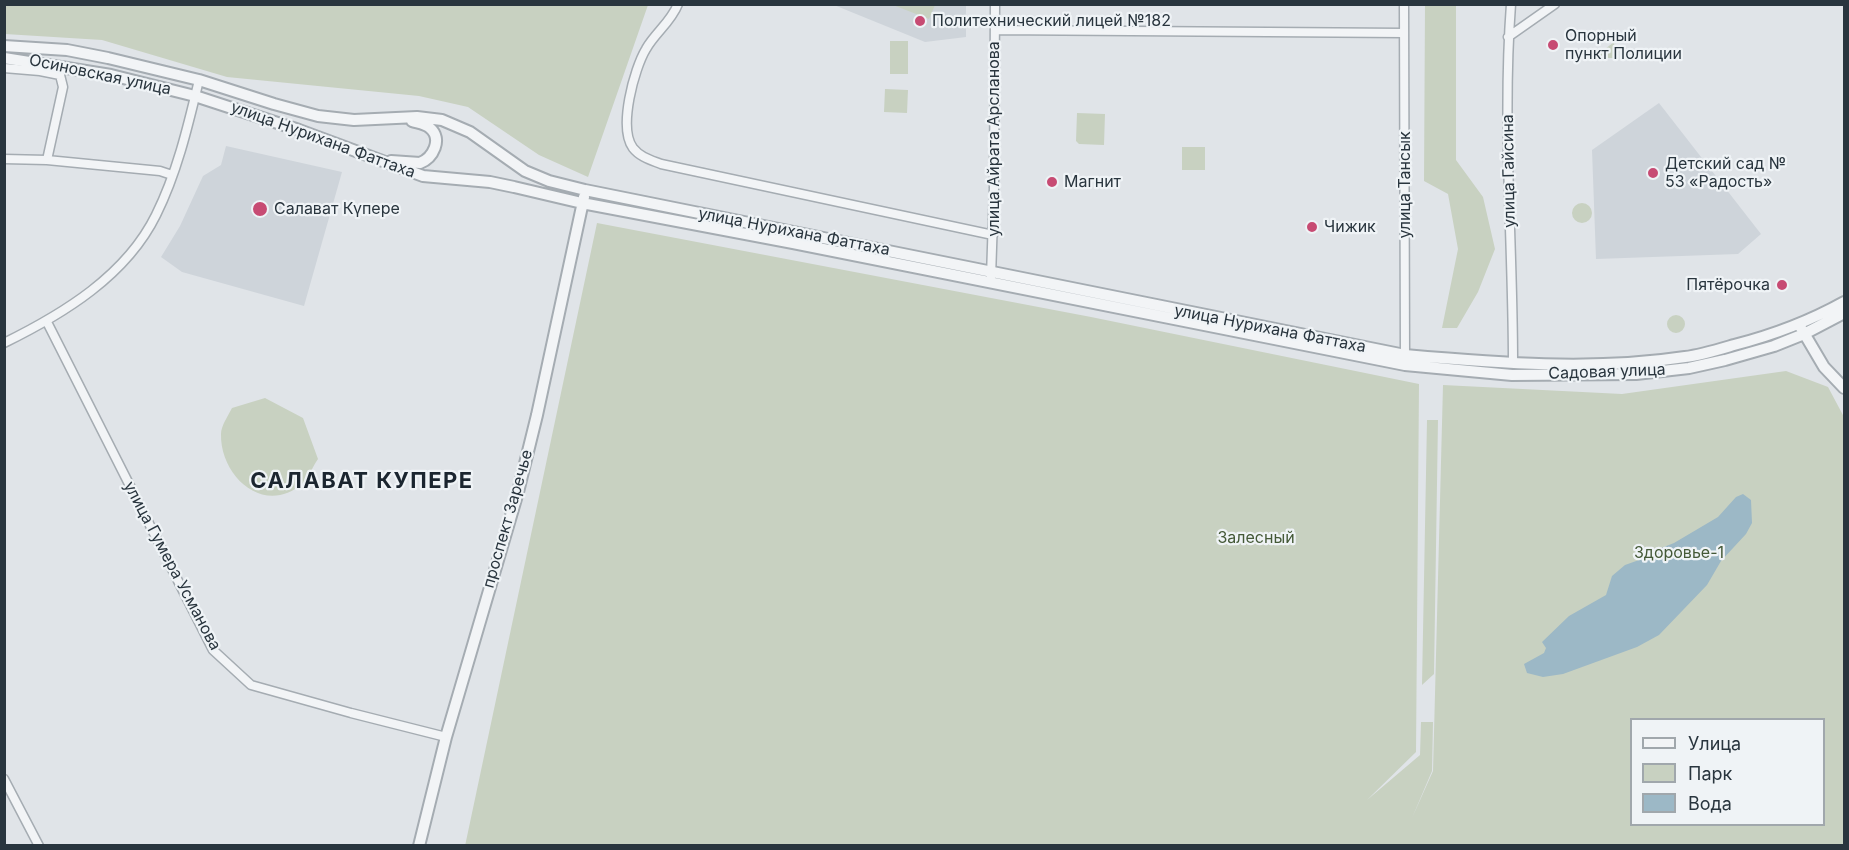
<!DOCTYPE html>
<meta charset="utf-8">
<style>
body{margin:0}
#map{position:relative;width:1849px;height:850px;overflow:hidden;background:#e0e4e8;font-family:Inter,sans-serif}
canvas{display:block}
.frame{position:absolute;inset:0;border:6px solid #29353e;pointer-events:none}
.legend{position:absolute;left:1630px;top:718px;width:195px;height:108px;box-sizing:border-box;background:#eff3f6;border:2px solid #a0a7ac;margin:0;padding:8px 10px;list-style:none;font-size:18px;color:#29353e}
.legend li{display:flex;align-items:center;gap:12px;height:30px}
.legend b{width:30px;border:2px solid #a0a7ac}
</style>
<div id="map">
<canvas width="1849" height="850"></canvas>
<div class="frame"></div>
<ul class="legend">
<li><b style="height:8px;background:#f2f4f6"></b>Улица</li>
<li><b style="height:16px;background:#c8d1c1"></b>Парк</li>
<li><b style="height:16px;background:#9cb8c6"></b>Вода</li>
</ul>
</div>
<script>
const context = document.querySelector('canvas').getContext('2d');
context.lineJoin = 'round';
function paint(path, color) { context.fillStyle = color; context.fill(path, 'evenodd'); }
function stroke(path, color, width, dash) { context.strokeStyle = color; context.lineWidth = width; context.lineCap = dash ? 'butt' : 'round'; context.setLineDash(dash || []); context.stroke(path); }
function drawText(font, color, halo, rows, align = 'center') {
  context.font = font + ' Inter,sans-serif'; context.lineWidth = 4.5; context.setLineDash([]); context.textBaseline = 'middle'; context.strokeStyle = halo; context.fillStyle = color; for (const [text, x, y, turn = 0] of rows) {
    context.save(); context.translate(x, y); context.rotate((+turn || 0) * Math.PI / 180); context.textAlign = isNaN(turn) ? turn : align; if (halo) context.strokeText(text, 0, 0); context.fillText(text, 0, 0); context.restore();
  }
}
paint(new Path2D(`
 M 834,5 L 966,5 L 966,37 L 925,42 Z
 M 1659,103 L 1761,234 L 1738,254 L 1596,259 L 1592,150 Z
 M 226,146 L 342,172 L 304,306 L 182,272 L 161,257 L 180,226 L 203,176 L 221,165 Z`), '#ced4da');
paint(new Path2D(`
 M 4,5 L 5,4 L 648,5 L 588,177 L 539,155 L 468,107 L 419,96 L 227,77 L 102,40 L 5,34 Z
 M 893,5 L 935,5 L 929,19 Z
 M 1425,5 L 1456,5 L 1456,160 L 1483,197 L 1495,249 L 1478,292 L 1457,328 L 1442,328 L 1458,249 L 1448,194 L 1424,181 Z
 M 890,41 L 908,41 L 908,74 L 890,74 Z
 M 1614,42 L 1616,58 L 1601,58 L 1600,53 Z
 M 885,89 L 908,90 L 907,113 L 884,112 Z
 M 1077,113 L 1105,114 L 1104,145 L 1079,144 L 1076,141 Z
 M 1182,147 L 1205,147 L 1205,170 L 1182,170 Z
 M1572 213a10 10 0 1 1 20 0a10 10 0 1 1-20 0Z
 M 597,223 L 1091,317 L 1419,384 L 1416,752 L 1367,800 L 1420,755 L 1421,722 L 1433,722 L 1432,771 L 1412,818 L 1433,771 L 1443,385 L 1622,394 L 1786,371 L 1828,387 L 1844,417 L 1844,845 L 465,846 ZM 1632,720 L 1824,720 L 1824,824 L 1632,824 Z
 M1667 324a9 9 0 1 1 18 0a9 9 0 1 1-18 0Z
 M 265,398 L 303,418 L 318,459 C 313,466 309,477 303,483 C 265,517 220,477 221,434 C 221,426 228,416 232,408 Z
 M 1427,420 L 1438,420 L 1434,674 L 1422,685 Z`), '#c8d1c1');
paint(new Path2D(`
 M 1743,494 L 1751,500 L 1752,523 L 1746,534 L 1721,561 L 1707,585 L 1659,635 L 1637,647 L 1563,674 L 1543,677 L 1527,673 L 1524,664 L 1544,653 L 1546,648 L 1542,642 L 1569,616 L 1606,595 L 1612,576 L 1625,565 L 1639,560 L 1651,552 L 1674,543 L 1718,517 L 1736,497 Z`), '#9cb8c6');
const minor = new Path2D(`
 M 678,4 C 671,22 655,33 646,49 C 634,69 618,128 633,148 C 640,157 651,160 661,164 L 993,235
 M 1404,4 L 1405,361
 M 1511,4 C 1502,124 1513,243 1513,363
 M 995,30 L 1404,33
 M 1508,37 L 1555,4
 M 4,68 L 40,71 L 60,75 L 63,87 L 47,160
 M 4,159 L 47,160 L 160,171 L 172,175
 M 991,277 L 994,188 L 995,4
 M 47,322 L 213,650 L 251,685 L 351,713 L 446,737
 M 4,343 C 63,314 126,276 156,215 C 177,173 188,126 199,80
 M 4,779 L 39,846`);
const tertiary = new Path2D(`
 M 4,46 L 67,50 L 108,58 L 199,80 L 274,104 L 318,116 L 354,120 L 417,117 L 442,120 L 470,132 L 525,171 L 549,181 L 585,190 L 1405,355 C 1497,363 1593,371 1685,357 C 1701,355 1717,350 1734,345 C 1773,335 1808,322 1844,302
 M 4,58 L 111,75 L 195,96 L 299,130 L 423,176 L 490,182 L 514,187 L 582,203 L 793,243 L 1405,365 L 1512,375 L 1636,374 L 1689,368 L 1725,360 L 1774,346 L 1804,334 L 1844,313
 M 391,161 L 420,163 C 433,158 443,139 430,128 C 426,124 418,123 412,121
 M 1801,328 L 1824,367 L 1844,388
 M 419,846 L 446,737 L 518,492 L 537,415 L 584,197`);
stroke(minor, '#a5acb2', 11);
stroke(tertiary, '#a5acb2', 14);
stroke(minor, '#f2f4f6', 8);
stroke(tertiary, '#f2f4f6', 10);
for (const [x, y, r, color] of [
 [920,21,6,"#c74b73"],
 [1553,45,6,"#c74b73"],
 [1653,173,6,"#c74b73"],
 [1052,182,6,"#c74b73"],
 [260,209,8,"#c74b73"],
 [1312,227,6,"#c74b73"],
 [1782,285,6,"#c74b73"]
]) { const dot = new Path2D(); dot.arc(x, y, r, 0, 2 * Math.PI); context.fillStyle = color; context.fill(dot); stroke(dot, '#eff3f6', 2); }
drawText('16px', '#29353e', '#eff3f6', [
 ["Политехнический лицей №182",932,21],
 ["Опорный",1565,36],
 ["пункт Полиции",1565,54],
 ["Детский сад №",1665,164],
 ["53 «Радость»",1665,182],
 ["Магнит",1064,182],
 ["Салават Күпере",274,209],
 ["Чижик",1324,227],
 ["Пятёрочка",1770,285,"right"]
], 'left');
drawText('16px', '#29353e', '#eff3f6', [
 ["Осиновская улица",100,75,12],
 ["улица Айрата Арсланова",994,139,-90],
 ["улица Нурихана Фаттаха",323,140,20],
 ["улица Гайсина",1509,171,-91],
 ["улица Тансык",1405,185,-90],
 ["улица Нурихана Фаттаха",794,232,11],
 ["улица Нурихана Фаттаха",1270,329,11],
 ["Садовая улица",1607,372,-2],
 ["проспект Заречье",508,519,-74],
 ["улица Гумера Усманова",172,566,62]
]);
drawText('16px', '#445937', '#eff3f6', [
 ["Залесный",1256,538],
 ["Здоровье-1",1679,553]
]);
context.letterSpacing = '1.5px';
drawText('bold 22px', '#1b252f', '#eff3f6', [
 ["САЛАВАТ КУПЕРЕ",362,481]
]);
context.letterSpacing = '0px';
</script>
